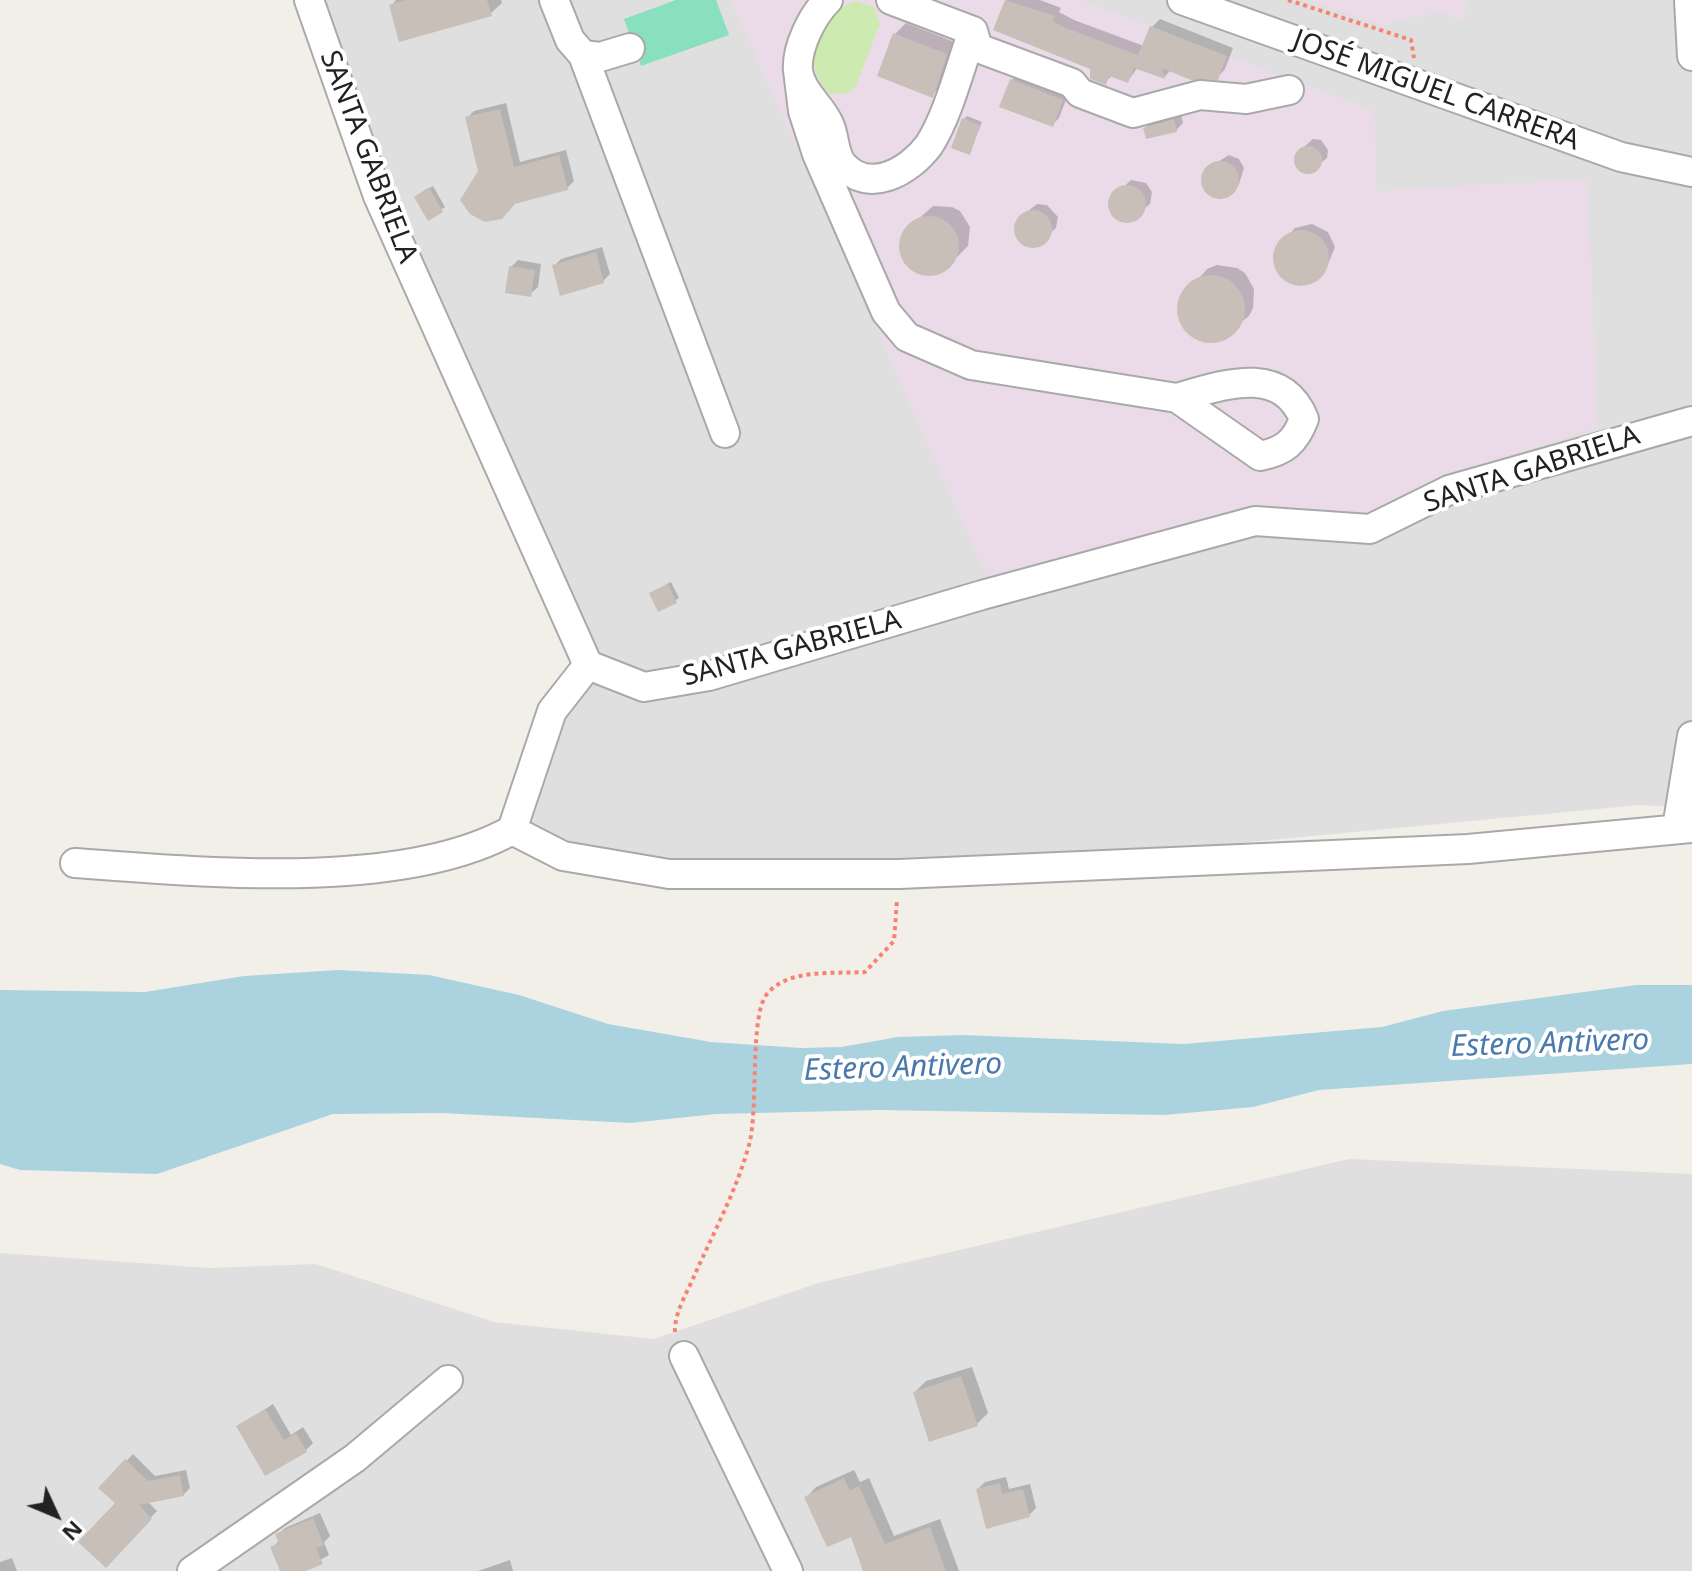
<!DOCTYPE html>
<meta charset="utf-8">
<style>
body{margin:0}
#map{position:relative;width:1692px;height:1571px;overflow:hidden;background:#f2efe9;font-family:"Noto Sans",sans-serif}
canvas{display:block}
.north{position:absolute;left:16px;top:1475px;width:80px;height:80px;-webkit-text-stroke:6px #fff;paint-order:stroke;rotate:134deg;font-size:22px;font-weight:700;line-height:32px;text-align:center;color:#222}
.north::after{content:'';display:block;margin:auto;width:28px;height:36px;background:#222;clip-path:polygon(50% 0,100% 100%,50% 72%,0 100%)}
</style>
<div id="map">
<canvas width="1692" height="1571"></canvas>
<div class="north">N</div>
</div>
<script>
const context = document.querySelector('canvas').getContext('2d');
context.lineJoin = 'round';
function paint(path, color) { context.fillStyle = color; context.fill(path, 'evenodd'); }
function stroke(path, color, width, dash) { context.strokeStyle = color; context.lineWidth = width; context.lineCap = dash ? 'butt' : 'round'; context.setLineDash(dash || []); context.stroke(path); }
function drawText(font, color, halo, rows, align = 'center') {
  context.font = font + ' "Noto Sans",sans-serif'; context.lineWidth = 8; context.setLineDash([]); context.textBaseline = 'middle'; context.strokeStyle = halo; context.fillStyle = color; for (const [text, x, y, turn = 0] of rows) {
    context.save(); context.translate(x, y); context.rotate((+turn || 0) * Math.PI / 180); context.textAlign = isNaN(turn) ? turn : align; if (halo) context.strokeText(text, 0, 0); context.fillText(text, 0, 0); context.restore();
  }
}
paint(new Path2D(`
 M 294,0 L 1692,0 L 1692,808 L 1640,805 L 837,881 L 517,842 L 574,671 L 368,201 Z
 M 1349,1159 L 1692,1174 L 1692,1571 L 0,1571 L 0,1253 L 209,1268 L 316,1264 L 494,1322 L 654,1339 L 818,1283 Z`), '#e0dfdf');
paint(new Path2D(`
 M 731,0 L 1080,0 L 1374,111 L 1376,191 L 1587,179 L 1598,427 L 1458,472 L 1376,513 L 1346,517 L 1254,508 L 1179,525 L 988,580 Z
 M 1309,0 L 1468,0 L 1461,22 L 1442,11 L 1382,25 Z`), '#ebdbe8');
paint(new Path2D(`
 M 856,1 L 874,7 L 880,24 L 855,88 L 848,93 L 830,94 C 803,69 814,38 833,10 Z`), '#cdebb0');
paint(new Path2D(`
 M 676,0 L 716,0 L 729,35 L 641,66 L 624,19 Z`), '#88e0be');
paint(new Path2D(`
 M 338,970 L 429,975 L 519,995 L 608,1024 L 711,1042 L 801,1048 L 841,1047 L 898,1037 L 962,1035 L 1184,1044 L 1382,1027 L 1443,1011 L 1532,999 L 1636,985 L 1692,985 L 1692,1064 L 1319,1090 L 1253,1107 L 1164,1115 L 880,1110 L 716,1114 L 630,1123 L 443,1113 L 333,1114 L 157,1174 L 20,1170 L 0,1164 L 0,990 L 145,992 L 244,976 Z`), '#aad3df');
paint(new Path2D(`
 M 396,0 L 501,0 L 502,3 L 490,14 L 391,6 Z
 M 1007,0 L 1040,0 L 1061,8 L 1059,12 L 1074,20 L 1144,46 L 1152,27 L 1160,19 L 1233,48 L 1225,69 L 1217,78 L 1171,70 L 1164,77 L 1138,67 L 1128,81 L 1113,75 L 1105,82 L 1093,68 L 996,29 Z
 M 906,23 L 957,43 L 943,84 L 932,95 L 895,34 Z
 M 1019,73 L 1069,92 L 1059,118 L 1052,125 L 1012,80 Z
 M 506,103 L 520,162 L 566,150 L 574,181 L 567,188 L 517,201 L 508,212 L 480,171 L 467,118 L 474,111 Z
 M 1181,114 L 1183,123 L 1176,130 L 1145,128 L 1152,121 Z
 M 967,116 L 982,122 L 970,152 L 964,119 Z
 M 1313,139 L 1321,140 L 1328,150 L 1327,158 L 1309,172 L 1298,168 L 1295,160 L 1298,152 Z
 M 1229,155 L 1239,159 L 1244,168 L 1239,184 L 1221,197 L 1210,194 L 1204,185 L 1206,169 Z
 M 1131,180 L 1146,183 L 1152,192 L 1150,204 L 1128,221 L 1118,219 L 1111,210 L 1111,199 Z
 M 433,186 L 445,207 L 429,218 L 419,194 Z
 M 1037,204 L 1047,205 L 1058,217 L 1056,228 L 1034,246 L 1024,243 L 1016,229 L 1019,218 Z
 M 933,206 L 952,207 L 960,211 L 970,227 L 968,246 L 943,271 L 924,274 L 908,265 L 903,257 L 902,238 L 906,230 Z
 M 1312,224 L 1328,232 L 1335,247 L 1326,269 L 1303,283 L 1281,275 L 1275,259 L 1276,250 L 1295,228 Z
 M 602,247 L 610,274 L 603,281 L 554,266 L 561,259 Z
 M 518,260 L 541,264 L 538,287 L 530,294 L 511,267 Z
 M 1217,265 L 1237,268 L 1245,273 L 1254,289 L 1253,308 L 1249,316 L 1218,340 L 1196,337 L 1182,321 L 1181,299 L 1207,269 Z
 M 671,582 L 679,598 L 659,610 L 654,591 Z
 M 972,1367 L 988,1413 L 977,1424 L 915,1392 L 926,1381 Z
 M 273,1404 L 291,1435 L 303,1427 L 313,1443 L 306,1450 L 238,1427 Z
 M 133,1454 L 155,1476 L 186,1470 L 190,1488 L 183,1495 L 148,1502 L 157,1511 L 106,1565 L 117,1503 L 101,1488 Z
 M 854,1470 L 860,1482 L 869,1478 L 894,1536 L 940,1519 L 959,1571 L 865,1571 L 852,1534 L 807,1497 L 816,1487 Z
 M 1006,1477 L 1009,1489 L 1030,1484 L 1036,1508 L 1029,1515 L 978,1489 L 985,1482 Z
 M 320,1513 L 330,1536 L 324,1542 L 329,1555 L 301,1571 L 290,1571 L 273,1547 L 280,1540 L 278,1535 L 285,1528 Z
 M 12,1558 L 17,1571 L 0,1571 L 0,1562 Z
 M 510,1560 L 513,1571 L 478,1571 Z`), '#0003');
paint(new Path2D(`
 M 406,0 L 487,0 L 492,16 L 399,42 L 389,5 Z
 M 1005,0 L 1055,16 L 1053,21 L 1066,28 L 1138,55 L 1150,26 L 1227,56 L 1218,80 L 1191,80 L 1162,68 L 1165,79 L 1134,68 L 1128,83 L 1109,76 L 1106,85 L 1090,79 L 1090,69 L 993,30 Z
 M 893,33 L 947,54 L 933,98 L 877,76 Z
 M 1010,79 L 1063,100 L 1053,127 L 999,107 Z
 M 500,109 L 514,167 L 559,155 L 568,190 L 514,204 L 502,219 L 485,222 L 470,214 L 460,200 L 478,171 L 465,117 Z
 M 962,118 L 980,125 L 970,155 L 951,148 Z
 M 1174,119 L 1177,132 L 1146,139 L 1143,128 Z
 M1294 160a14 14 0 1 1 28 0a14 14 0 1 1-28 0Z
 M1201 180a19 19 0 1 1 38 0a19 19 0 1 1-38 0Z
 M1108 204a19 19 0 1 1 38 0a19 19 0 1 1-38 0Z
 M 429,187 L 443,212 L 428,221 L 414,197 Z
 M1014 229a19 19 0 1 1 38 0a19 19 0 1 1-38 0Z
 M899 246a30 30 0 1 1 60 0a30 30 0 1 1-60 0Z
 M1273 258a28 28 0 1 1 56 0a28 28 0 1 1-56 0Z
 M 596,252 L 604,283 L 560,296 L 552,265 Z
 M 509,266 L 535,270 L 531,297 L 505,293 Z
 M1177 309a34 34 0 1 1 68 0a34 34 0 1 1-68 0Z
 M 668,584 L 677,603 L 658,612 L 649,593 Z
 M 961,1376 L 978,1426 L 929,1442 L 913,1392 Z
 M 265,1409 L 284,1440 L 296,1433 L 307,1452 L 265,1476 L 236,1426 Z
 M 125,1459 L 148,1481 L 180,1475 L 184,1496 L 139,1505 L 152,1519 L 106,1568 L 78,1542 L 115,1503 L 98,1488 Z
 M 844,1478 L 850,1491 L 859,1486 L 885,1544 L 930,1527 L 946,1571 L 863,1571 L 851,1537 L 827,1547 L 804,1497 Z
 M 1000,1483 L 1002,1494 L 1023,1489 L 1030,1517 L 986,1529 L 976,1489 Z
 M 313,1518 L 324,1545 L 316,1548 L 323,1564 L 306,1571 L 280,1571 L 270,1547 L 279,1543 L 275,1534 Z`), '#c7bfb8');
const minor = new Path2D(`
 M 309,0 L 378,196 L 588,665 L 644,687 L 709,676 L 982,595 L 1255,521 L 1370,529 L 1449,490 L 1692,421
 M 554,0 L 570,40 L 583,55 L 600,57 L 630,48
 M 828,0 C 812,16 796,48 798,71 C 801,92 821,106 829,124 C 835,136 833,152 842,164 C 868,195 909,172 929,145 C 948,116 961,64 973,31
 M 891,0 L 973,31
 M 1182,0 L 1621,157 L 1692,172
 M 1689,0 L 1692,56
 M 973,31 L 978,48 L 1072,83 L 1080,93 L 1133,113 L 1200,95 L 1246,99 L 1289,90
 M 583,55 L 725,433
 M 798,70 L 803,111 L 817,154 L 886,312 L 907,337 L 971,365 L 1177,398 L 1260,456 C 1285,451 1295,442 1304,419 C 1281,363 1223,385 1177,398
 M 1677,828 L 1692,736
 M 512,830 L 563,856 L 669,874 L 899,874 L 1468,849 L 1692,828
 M 75,863 C 199,872 402,892 512,830 L 552,711 L 588,665
 M 684,1356 L 788,1571
 M 192,1571 L 355,1458 L 448,1380`);
stroke(minor, '#a9a9a9', 32);
stroke(new Path2D(`
 M 1288,0 L 1411,40 L 1414,58
 M 675,1332 C 674,1313 688,1291 695,1274 C 714,1232 737,1189 749,1145 C 759,1109 749,1016 767,994 C 788,968 834,974 865,972 L 894,941 L 897,900`), '#fa8072', 4, [4, 4]);
stroke(minor, '#fff', 28);
drawText('28px', '#222', '#fff', [
 ["JOSÉ MIGUEL CARRERA",1436,91,20],
 ["SANTA GABRIELA",368,157,69],
 ["SANTA GABRIELA",1532,470,-18],
 ["SANTA GABRIELA",792,649,-15]
]);
drawText('italic 30px', '#4a7aab', '#fff', [
 ["Estero Antivero",1550,1044,-2],
 ["Estero Antivero",903,1068,-2]
]);
</script>
